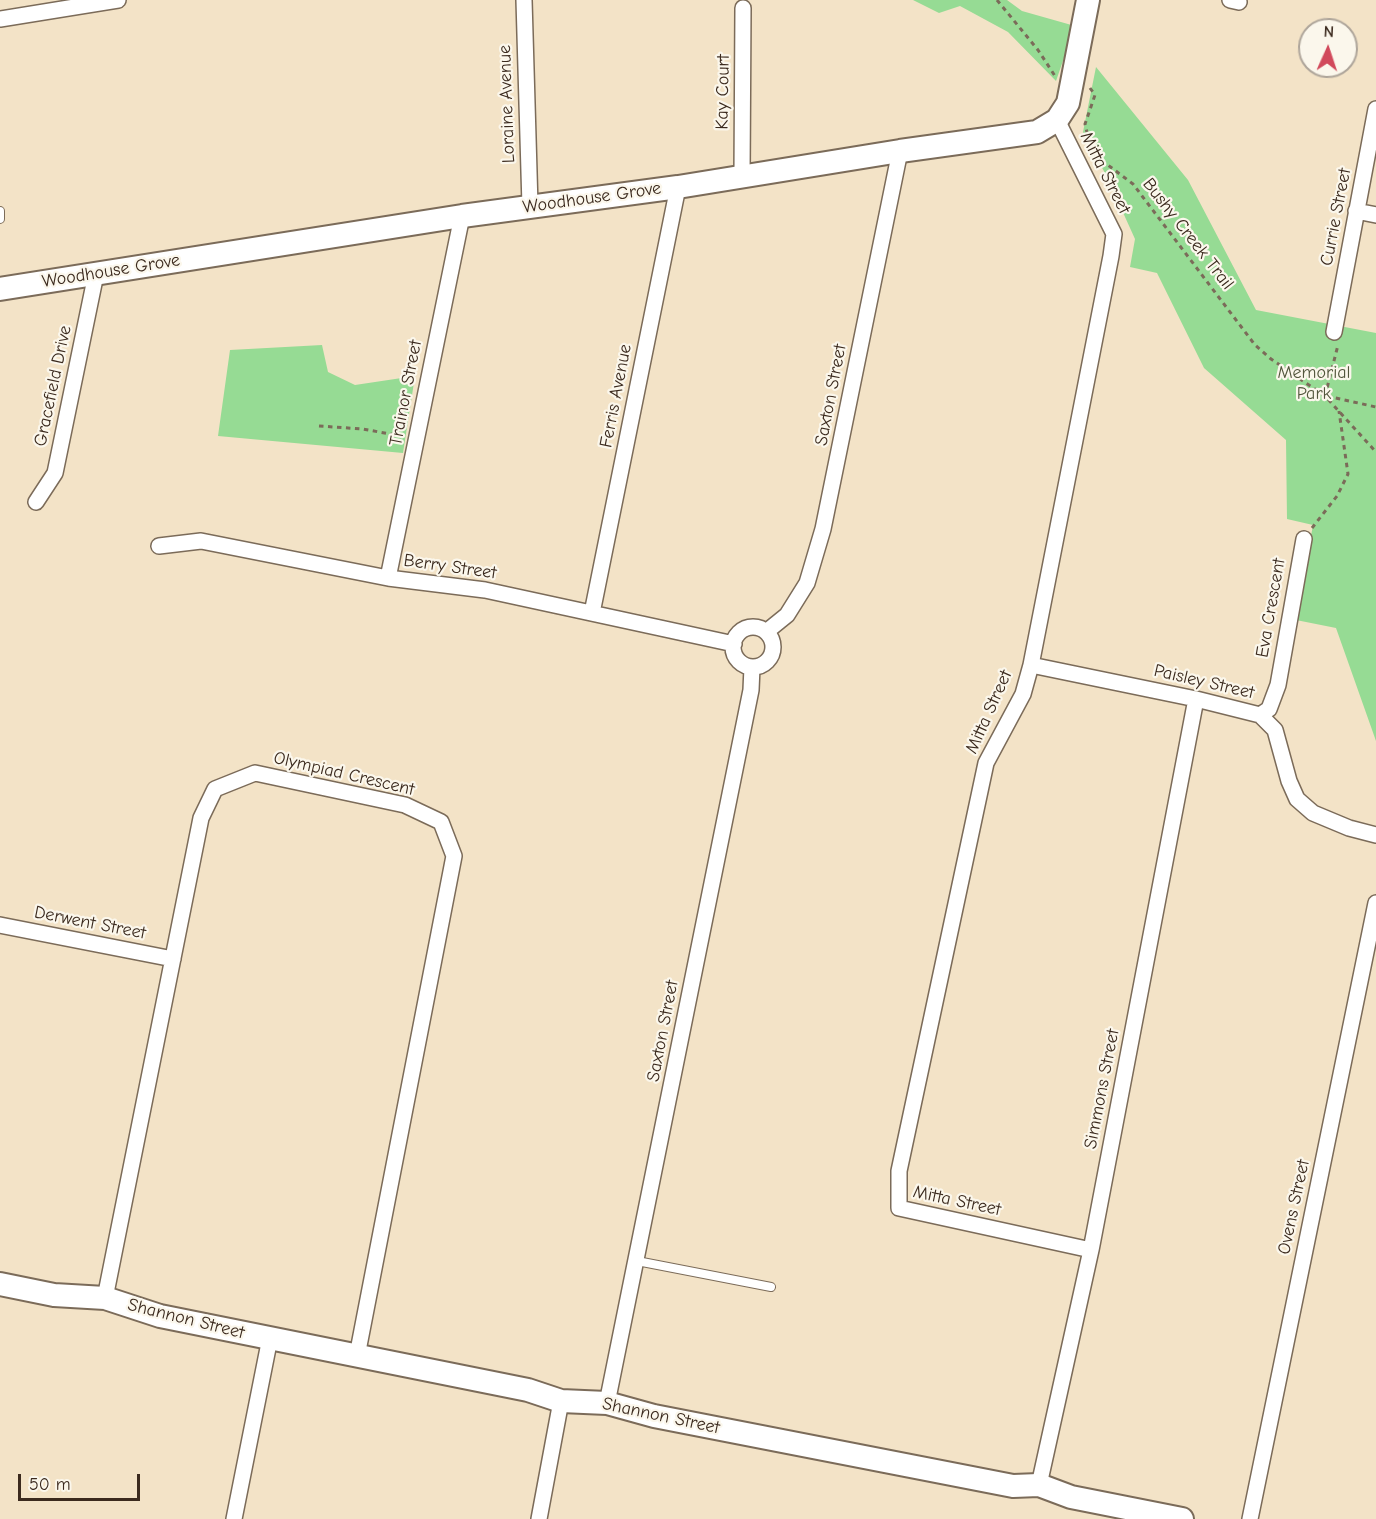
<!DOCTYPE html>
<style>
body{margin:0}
#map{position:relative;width:1376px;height:1519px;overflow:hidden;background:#f3e3c7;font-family:"Comic Neue",sans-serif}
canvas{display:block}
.north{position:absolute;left:1298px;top:18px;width:60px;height:60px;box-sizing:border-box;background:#fbf7ec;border:2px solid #aea59a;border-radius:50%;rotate:3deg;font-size:16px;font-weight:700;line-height:24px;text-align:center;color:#3b2a1e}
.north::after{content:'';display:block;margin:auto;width:21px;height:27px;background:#d1495b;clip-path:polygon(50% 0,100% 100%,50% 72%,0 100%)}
.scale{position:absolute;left:18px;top:1474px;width:122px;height:27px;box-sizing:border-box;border:3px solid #3b2a1e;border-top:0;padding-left:8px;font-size:18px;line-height:21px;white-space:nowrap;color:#3b2a1e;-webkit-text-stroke:4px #fbf7ec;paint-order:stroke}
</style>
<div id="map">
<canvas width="1376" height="1519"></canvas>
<div class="north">N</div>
<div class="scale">50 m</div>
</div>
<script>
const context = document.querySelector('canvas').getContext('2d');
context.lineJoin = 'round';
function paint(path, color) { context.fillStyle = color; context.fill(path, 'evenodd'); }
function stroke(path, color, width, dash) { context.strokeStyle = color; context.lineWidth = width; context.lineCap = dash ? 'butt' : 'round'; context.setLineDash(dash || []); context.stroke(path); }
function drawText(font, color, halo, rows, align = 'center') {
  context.font = font + ' "Comic Neue",sans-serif'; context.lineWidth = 4.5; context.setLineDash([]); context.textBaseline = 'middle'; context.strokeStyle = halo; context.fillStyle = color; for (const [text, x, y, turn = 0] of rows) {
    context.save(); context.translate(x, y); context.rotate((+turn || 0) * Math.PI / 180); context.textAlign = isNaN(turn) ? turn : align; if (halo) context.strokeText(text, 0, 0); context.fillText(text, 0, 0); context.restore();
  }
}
paint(new Path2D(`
 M 913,0 L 1007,0 L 1022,11 L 1075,26 L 1056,81 L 1008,32 L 960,6 L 939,13 Z
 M 1096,67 L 1188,180 L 1256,310 L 1376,333 L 1376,741 L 1336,628 L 1296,620 L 1313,525 L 1287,519 L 1286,440 L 1204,368 L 1157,273 L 1130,267 L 1135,239 L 1106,175 L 1083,132 Z
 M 322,345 L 328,372 L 355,385 L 415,376 L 403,453 L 218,436 L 230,350 Z`), '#96db94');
const lane = new Path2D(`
 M 0,211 L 0,219
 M 637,1261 L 771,1287`);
const street = new Path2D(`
 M 524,0 L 530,206
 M 1230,0 L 1239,2
 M 0,19 L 118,0
 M 1057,120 L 1114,234 L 1111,256 L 1031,665 L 1023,694 L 986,763 L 899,1171 L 899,1208 L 1091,1250
 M 742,176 L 743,8
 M 1356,211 L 1376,215
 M 1334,332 L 1376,109
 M 36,502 L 55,473 L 96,274
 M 159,546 L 201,541 L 388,578 L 485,590 L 734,644
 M 388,578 L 462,216
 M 592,613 L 678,187
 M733 647a20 20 0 1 1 40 0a20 20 0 1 1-40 0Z
 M 766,632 L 787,615 L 807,583 L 823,529 L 900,151
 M 1031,665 L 1196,699 L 1260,715 L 1275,730 L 1289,781 L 1297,799 L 1313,813 L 1349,828 L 1376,835
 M 1260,715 L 1269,709 L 1278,685 L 1304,539
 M 0,925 L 173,959
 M 105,1298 L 201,818 L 215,789 L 255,773 L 405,805 L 441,822 L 454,856 L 357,1356
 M 607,1403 L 751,690 L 752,667
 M 1039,1485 L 1091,1250 L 1196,699
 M 234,1519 L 270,1338
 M 539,1519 L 561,1401
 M 1250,1519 L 1376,903`);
const secondary = new Path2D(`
 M 0,289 L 462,216 L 678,187 L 900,151 L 1037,132 L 1057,120 L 1068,103 L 1088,0
 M 0,1284 L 54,1295 L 105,1298 L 160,1316 L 528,1390 L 561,1401 L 607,1403 L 654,1416 L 1013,1486 L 1039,1485 L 1071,1497 L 1182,1519`);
stroke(lane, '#7b6b59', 10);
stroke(street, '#7b6b59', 18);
stroke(secondary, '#7b6b59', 26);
stroke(new Path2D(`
 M 997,0 L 1038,50 L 1055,76
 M 1090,88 L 1095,95 L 1085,124 L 1092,153 L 1133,184 L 1255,345 L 1271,359 L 1325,396 L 1376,452
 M 1325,396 L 1338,345
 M 1327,396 L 1376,407
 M 319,426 L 363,429 L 401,436
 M 1312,528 L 1337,496 L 1348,474 L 1339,411`), '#7b6b59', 3, [4.5, 4.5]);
stroke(lane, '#fff', 8);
stroke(street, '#fff', 15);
stroke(secondary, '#fff', 22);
drawText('18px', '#3b2a1e', '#fbf7ec', [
 ["Kay Court",723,92,-89],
 ["Loraine Avenue",507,104,-92],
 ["Mitta Street",1105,173,63],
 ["Woodhouse Grove",592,198,-8],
 ["Currie Street",1336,217,-79],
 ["Bushy Creek Trail",1188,234,52],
 ["Woodhouse Grove",111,271,-9],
 ["Gracefield Drive",53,386,-78],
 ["Trainor Street",406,393,-79],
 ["Saxton Street",831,395,-79],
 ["Ferris Avenue",616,396,-79],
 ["Berry Street",450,567,8],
 ["Eva Crescent",1271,608,-80],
 ["Paisley Street",1204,682,13],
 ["Mitta Street",989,712,-66],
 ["Olympiad Crescent",344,774,13],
 ["Derwent Street",90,923,11],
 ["Saxton Street",663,1031,-79],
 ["Simmons Street",1102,1089,-79],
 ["Mitta Street",957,1201,12],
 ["Ovens Street",1294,1207,-78],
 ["Shannon Street",186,1319,14],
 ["Shannon Street",661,1416,12]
]);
drawText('18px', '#52563c', '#fbf7ec', [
 ["Memorial",1314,373],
 ["Park",1314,394]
]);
</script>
